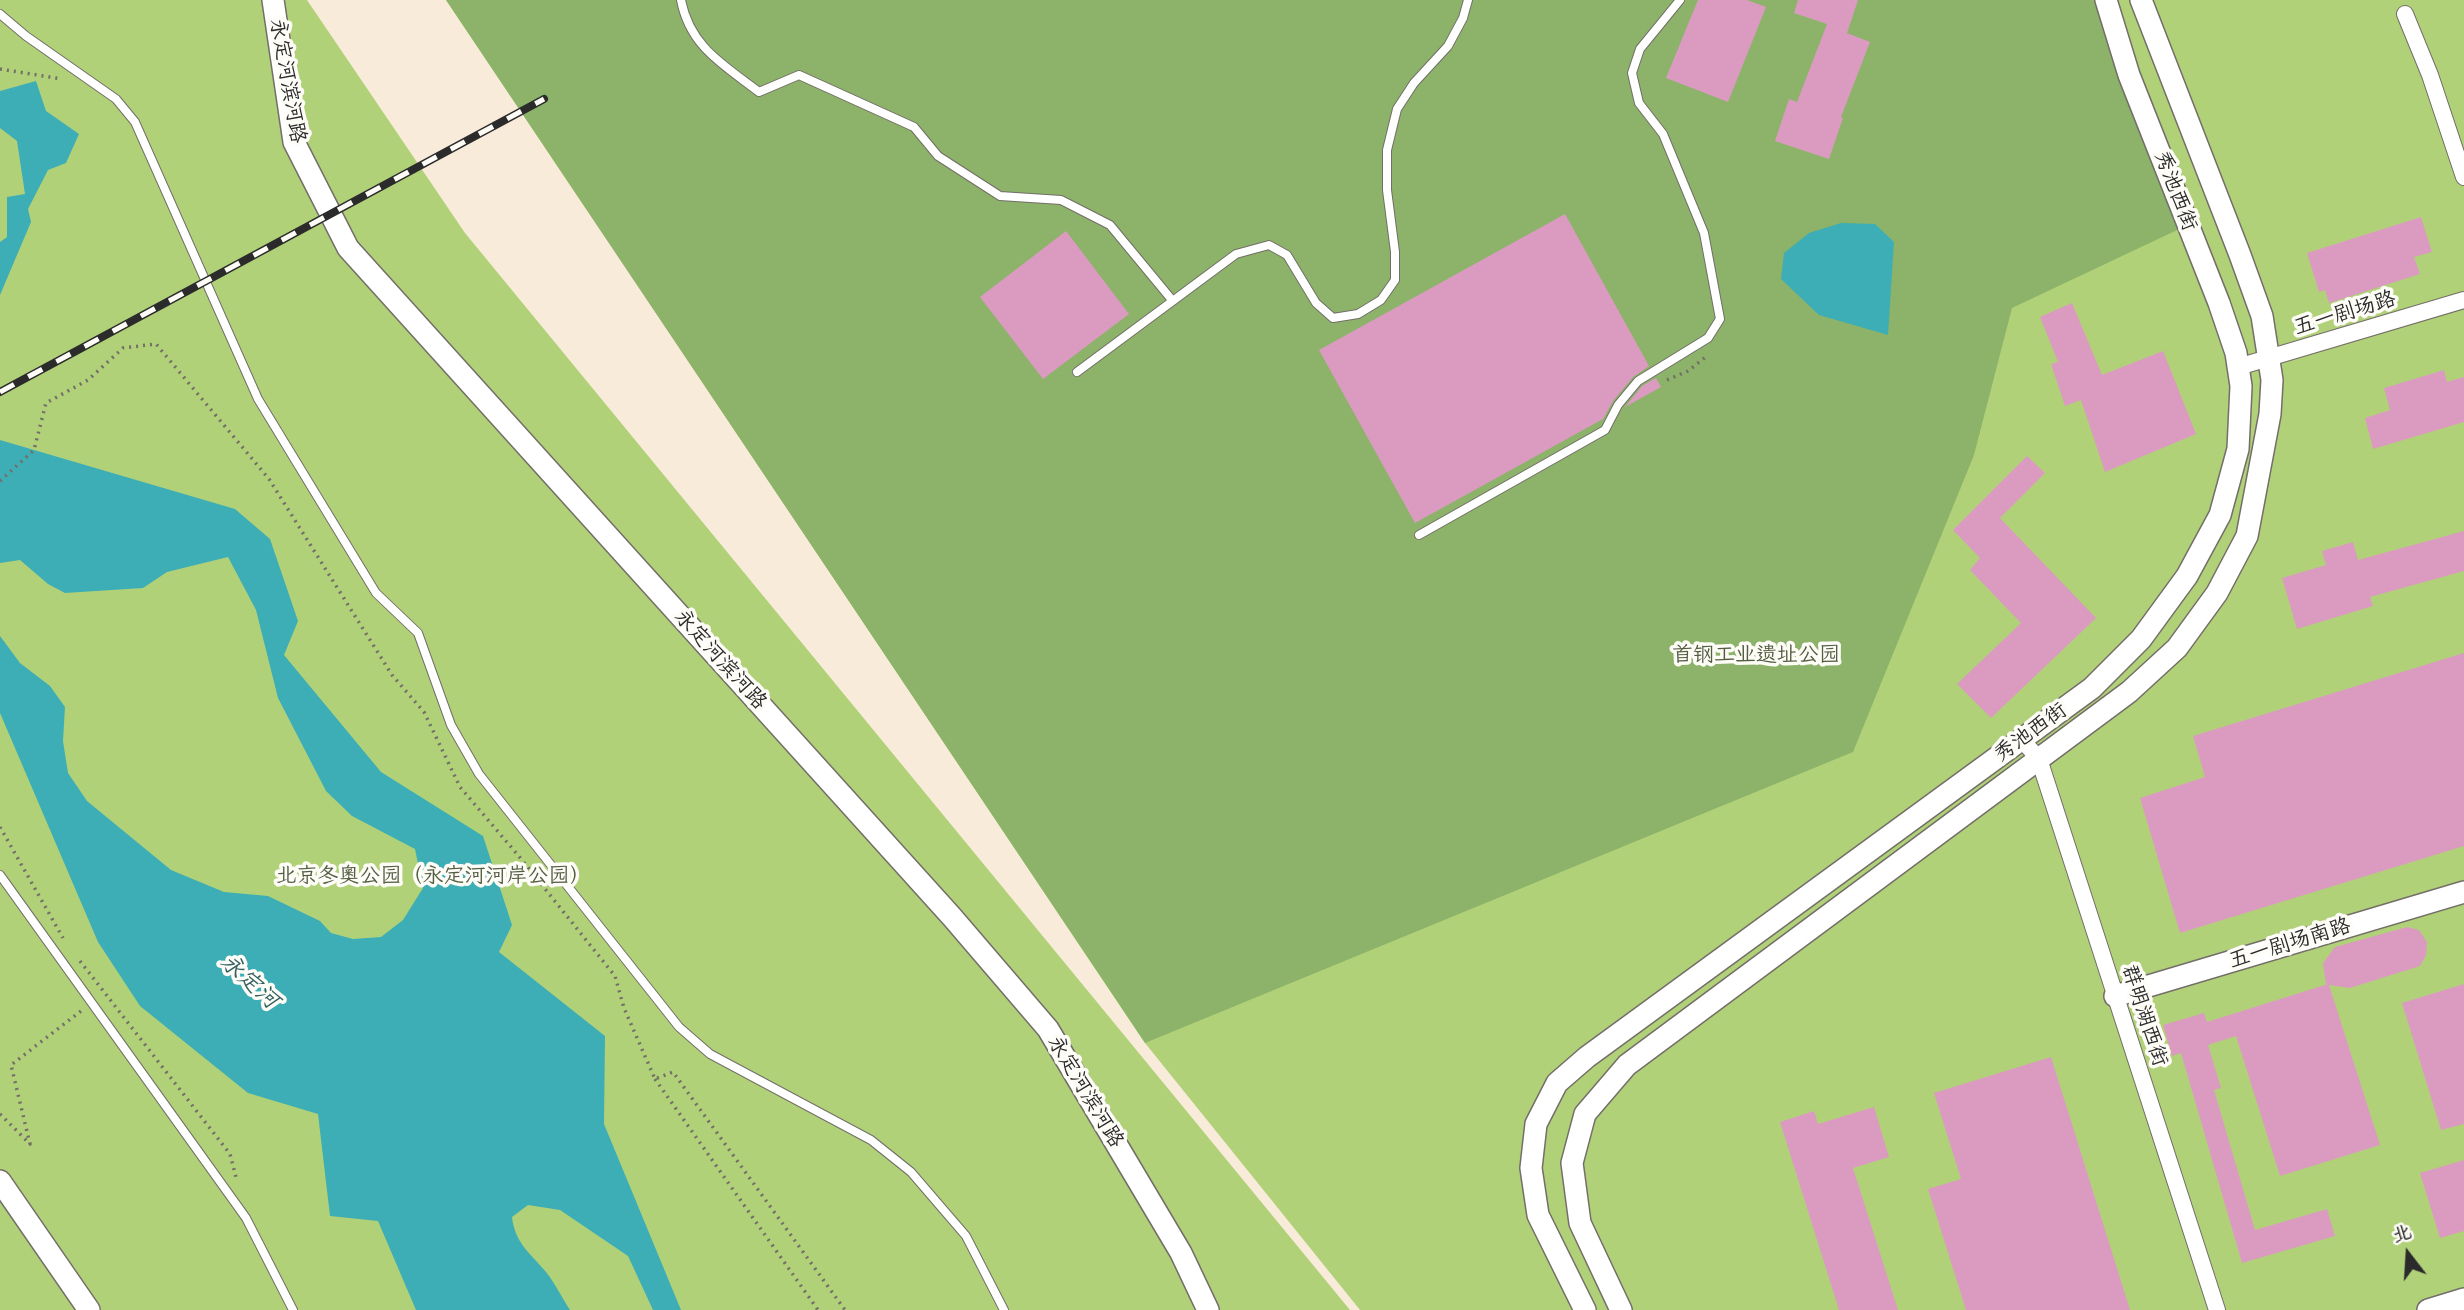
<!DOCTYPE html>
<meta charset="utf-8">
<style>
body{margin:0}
#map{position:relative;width:2464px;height:1310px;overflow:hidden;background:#f9ebda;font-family:Itim,"LXGW WenKai TC",sans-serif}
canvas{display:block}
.north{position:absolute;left:2373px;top:1219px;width:70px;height:70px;-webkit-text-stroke:5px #fdfcf7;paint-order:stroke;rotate:343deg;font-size:19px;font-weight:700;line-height:28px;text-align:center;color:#2b2b2b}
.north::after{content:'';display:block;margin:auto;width:24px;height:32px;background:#2b2b2b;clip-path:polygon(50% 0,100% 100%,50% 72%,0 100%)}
</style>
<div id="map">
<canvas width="2464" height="1310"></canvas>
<div class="north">北</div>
</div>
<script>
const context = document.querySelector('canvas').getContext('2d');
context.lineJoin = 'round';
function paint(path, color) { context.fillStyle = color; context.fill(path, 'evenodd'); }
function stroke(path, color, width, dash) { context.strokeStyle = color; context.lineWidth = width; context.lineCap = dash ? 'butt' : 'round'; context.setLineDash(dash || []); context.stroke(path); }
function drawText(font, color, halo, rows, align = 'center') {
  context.font = font + ' Itim,"LXGW WenKai TC",sans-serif'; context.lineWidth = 7; context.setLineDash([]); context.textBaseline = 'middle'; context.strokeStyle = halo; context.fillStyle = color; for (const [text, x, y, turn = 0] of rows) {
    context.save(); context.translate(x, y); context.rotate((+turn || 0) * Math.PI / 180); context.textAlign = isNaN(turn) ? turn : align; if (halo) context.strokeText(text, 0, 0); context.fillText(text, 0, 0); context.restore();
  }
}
paint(new Path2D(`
 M 0,0 L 307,0 L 465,233 L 1350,1310 L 0,1310 Z
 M 446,0 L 2464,0 L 2464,1310 L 1360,1310 L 1145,1043 Z`), '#b1d179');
paint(new Path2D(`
 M 446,0 L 2095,0 L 2192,223 L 2012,308 L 1974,455 L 1853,752 L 1145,1043 Z`), '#8cb369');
paint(new Path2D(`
 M 36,81 L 46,111 L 79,134 L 66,163 L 48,170 L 28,209 L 31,222 L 0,295 L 0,242 L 7,237 L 7,197 L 25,194 L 17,141 L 0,128 L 0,91 Z
 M 1841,223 L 1875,224 L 1894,242 L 1888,335 L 1819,315 L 1781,279 L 1784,253 L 1809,233 Z
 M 0,440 L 235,509 L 270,539 L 298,621 L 284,655 L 381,772 L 483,836 L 512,925 L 499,952 L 605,1036 L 604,1124 L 681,1310 L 653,1310 L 628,1256 L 560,1210 L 528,1205 L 512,1217 C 515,1243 530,1253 546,1272 C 555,1283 562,1298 570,1310 L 416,1310 L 378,1221 L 330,1216 L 318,1114 L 248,1093 L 140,1006 L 98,942 L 0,713 L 0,636 L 20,663 L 50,686 L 65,707 L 63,741 L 68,773 L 87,801 L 171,870 L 224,892 L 268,896 L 320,921 L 331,933 L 353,939 L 381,937 L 403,920 L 423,888 L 415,849 L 352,816 L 326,791 L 278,698 L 256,610 L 228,557 L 167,572 L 143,588 L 65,593 L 48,584 L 20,560 L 0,563 Z`), '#3daeb5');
paint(new Path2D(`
 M 1698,0 L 1747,0 L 1766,7 L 1728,102 L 1666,78 Z
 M 1798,0 L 1858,0 L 1847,33 L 1870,42 L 1841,117 L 1843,118 L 1829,159 L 1775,141 L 1789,99 L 1797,102 L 1827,24 L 1794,13 Z
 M 1565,214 L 1649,366 L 1633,377 L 1613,401 L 1603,419 L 1415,523 L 1319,350 Z
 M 2421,217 L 2432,252 L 2414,257 L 2420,274 L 2329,303 L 2325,290 L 2319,292 L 2307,253 Z
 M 1066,231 L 1129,314 L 1043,379 L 980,297 Z
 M 2072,303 L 2102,375 L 2163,351 L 2196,434 L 2105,472 L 2081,400 L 2065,406 L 2051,364 L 2058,362 L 2040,317 Z
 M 2444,370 L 2447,382 L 2464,377 L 2464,422 L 2373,449 L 2365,418 L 2390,410 L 2384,388 Z
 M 1656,378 L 1661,387 L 1625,407 L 1642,386 Z
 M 2027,456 L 2045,473 L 2000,518 L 2096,618 L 1991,718 L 1957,684 L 2021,623 L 1970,570 L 1980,558 L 1953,530 Z
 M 2464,531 L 2464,571 L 2370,597 L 2373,606 L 2297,629 L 2282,578 L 2326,565 L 2322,551 L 2353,542 L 2358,560 Z
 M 2464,653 L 2464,846 L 2180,933 L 2140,798 L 2205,777 L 2193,736 Z
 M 2407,927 L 2419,930 L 2427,942 L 2426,955 L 2420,966 L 2350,988 L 2329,985 L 2380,1145 L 2280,1176 L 2236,1036 L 2208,1045 L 2221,1088 L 2214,1090 L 2255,1230 L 2327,1209 L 2335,1236 L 2242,1263 L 2181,1053 L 2172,1056 L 2163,1025 L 2204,1013 L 2207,1022 L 2328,984 L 2326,984 L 2323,963 L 2335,947 Z
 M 2464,984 L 2464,1124 L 2441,1130 L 2402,1003 Z
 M 2051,1057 L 2130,1310 L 1966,1310 L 1928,1189 L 1961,1179 L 1934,1093 Z
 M 1874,1107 L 1889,1157 L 1853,1168 L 1898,1310 L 1839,1310 L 1780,1122 L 1814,1111 L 1818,1124 Z
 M 2464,1160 L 2464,1231 L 2440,1238 L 2420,1173 Z`), '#db9bc0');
const service = new Path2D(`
 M 681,0 C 690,47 724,65 759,92 L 799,75 L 914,127 L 938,156 L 1000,196 L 1061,200 L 1110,225 L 1172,300
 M 0,14 L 26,36 L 116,99 L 135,122 L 258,399 L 376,593 L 418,633 L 451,725 L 479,774 L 679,1027 L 710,1054 L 871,1140 L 911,1172 L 966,1236 L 1004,1310
 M 1077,372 L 1236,254 L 1269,245 L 1287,255 L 1316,303 L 1333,318 L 1358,314 L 1381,300 L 1395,280 L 1395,252 L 1387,190 L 1387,150 L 1397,109 L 1414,83 L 1448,46 L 1463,18 L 1468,0
 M 1419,535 L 1605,430 L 1618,405 L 1638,381 L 1708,338 L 1720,319 L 1704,233 L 1663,134 L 1639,103 L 1632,73 L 1640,49 L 1680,0
 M 0,875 L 246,1218 L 293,1310`);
const minor = new Path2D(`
 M 2405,14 L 2430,75 L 2464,177
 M 2238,367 L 2464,300
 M 2022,740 L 2039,759 L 2217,1310`);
const tertiary = new Path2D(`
 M 273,0 L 294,142 L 348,248 L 952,917 L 1048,1029 L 1181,1253 L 1208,1310
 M 2115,996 L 2464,892
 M 0,1181 L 89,1310
 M 1585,1310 L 1538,1215 L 1531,1168 L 1536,1124 L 1557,1083 L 1587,1057 L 2092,688 L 2141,639 L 2187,576 L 2220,515 L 2238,449 L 2241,386 L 2236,353 L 2219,303 L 2129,75 L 2106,0
 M 1621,1310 L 1580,1223 L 1572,1163 L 1585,1114 L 1627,1065 L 2129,692 L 2177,648 L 2217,593 L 2247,536 L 2270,414 L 2272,380 L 2262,316 L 2240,255 L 2141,0
 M 2428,1310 L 2464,1299`);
stroke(service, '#736e68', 10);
stroke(minor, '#736e68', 18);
stroke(tertiary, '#736e68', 24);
stroke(new Path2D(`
 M 0,69 L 62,79
 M 1667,380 L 1688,371 L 1708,355
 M 0,481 L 34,450 L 46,403 L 88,380 L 123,348 L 156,344 L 269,479 L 392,675 L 424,712 L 460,787 L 517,854 L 615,976 L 624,1008 L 655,1079 L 673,1072 L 845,1310
 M 0,827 L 63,938
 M 80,961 L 230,1154 L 237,1181
 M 655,1079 L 818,1310
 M 0,1114 L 30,1144 L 11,1065 L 81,1011`), '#736e68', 3.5, [2, 5]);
stroke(service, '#fff', 8);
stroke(minor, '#fff', 16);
stroke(tertiary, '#fff', 21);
const rail = new Path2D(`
 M 0,392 L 544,99`);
stroke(rail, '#2b2b2b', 8);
stroke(rail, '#fdfcf7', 5, [16]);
drawText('21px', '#2b2b2b', '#fdfcf7', [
 ["永定河滨河路",287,81,80],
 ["秀池西街",2175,191,69],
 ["五一剧场路",2345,314,-17],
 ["永定河滨河路",720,660,48],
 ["秀池西街",2031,733,-36],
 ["五一剧场南路",2290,944,-17],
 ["群明湖西街",2144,1016,72],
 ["永定河滨河路",1085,1092,59]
]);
drawText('21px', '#535d42', '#fdfcf7', [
 ["首钢工业遗址公园",1756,656],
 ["北京冬奥公园（永定河河岸公园）",433,877]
]);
drawText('italic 23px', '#325f62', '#fdfcf7', [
 ["永定河",249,982,42]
]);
</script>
